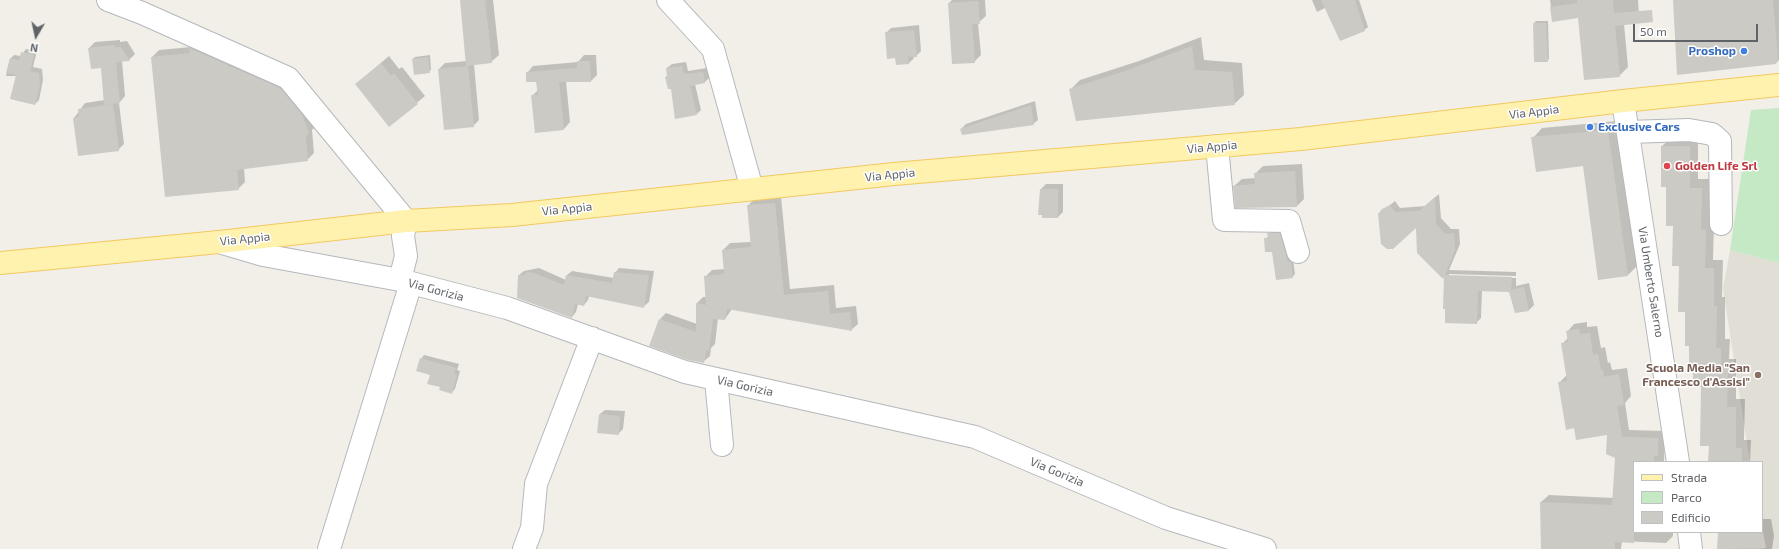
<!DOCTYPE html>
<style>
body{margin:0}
#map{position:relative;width:1779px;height:549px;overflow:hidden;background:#f1efe8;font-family:"Exo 2",sans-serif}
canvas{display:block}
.legend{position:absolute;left:1633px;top:461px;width:130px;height:72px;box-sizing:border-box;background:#fff;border:1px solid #bfc1c3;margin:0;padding:5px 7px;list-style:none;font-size:12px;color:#5f6368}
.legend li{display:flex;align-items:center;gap:8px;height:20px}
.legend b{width:20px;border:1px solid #bfc1c3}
.north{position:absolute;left:16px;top:16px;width:40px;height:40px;-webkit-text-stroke:3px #fff;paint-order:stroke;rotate:189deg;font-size:11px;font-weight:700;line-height:16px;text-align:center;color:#5f6368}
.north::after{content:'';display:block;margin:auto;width:14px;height:18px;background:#5f6368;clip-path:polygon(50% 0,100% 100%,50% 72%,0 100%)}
.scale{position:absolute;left:1633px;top:24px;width:125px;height:18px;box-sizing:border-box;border:2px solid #5f6368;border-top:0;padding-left:5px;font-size:12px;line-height:14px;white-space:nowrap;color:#5f6368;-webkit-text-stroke:3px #fff;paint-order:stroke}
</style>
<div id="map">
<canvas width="1779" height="549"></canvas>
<ul class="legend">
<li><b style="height:5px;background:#fff2af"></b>Strada</li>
<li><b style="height:11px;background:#c5e8c5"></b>Parco</li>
<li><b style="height:11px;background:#cccac5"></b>Edificio</li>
</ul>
<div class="north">N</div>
<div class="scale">50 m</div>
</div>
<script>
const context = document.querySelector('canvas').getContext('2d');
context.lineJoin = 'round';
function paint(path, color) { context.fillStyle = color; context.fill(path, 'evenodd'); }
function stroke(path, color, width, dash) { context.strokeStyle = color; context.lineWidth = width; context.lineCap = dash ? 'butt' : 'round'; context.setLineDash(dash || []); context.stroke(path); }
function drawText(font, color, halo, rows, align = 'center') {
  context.font = font + ' "Exo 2",sans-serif'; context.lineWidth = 3; context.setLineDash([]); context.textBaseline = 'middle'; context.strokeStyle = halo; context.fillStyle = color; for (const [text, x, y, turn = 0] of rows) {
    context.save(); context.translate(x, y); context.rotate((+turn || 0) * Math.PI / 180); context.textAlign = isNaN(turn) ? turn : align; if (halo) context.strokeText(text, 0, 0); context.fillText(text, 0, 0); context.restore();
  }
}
paint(new Path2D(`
 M 1730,250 L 1779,263 L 1779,549 L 1764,549 L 1761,532 L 1762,462 L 1750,462 L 1723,289 Z`), '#e1ded6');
paint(new Path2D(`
 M 1779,108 L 1779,263 L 1730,250 L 1751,110 Z`), '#c5e8c5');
paint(new Path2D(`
 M 461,0 L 493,0 L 499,55 L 491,62 L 474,64 L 479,120 L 473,126 L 439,69 L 445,63 L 467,61 Z
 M 952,0 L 985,0 L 986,16 L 978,23 L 981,55 L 974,62 L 949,3 Z
 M 1312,0 L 1359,0 L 1368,27 L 1364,30 L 1325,8 L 1317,12 Z
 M 1550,0 L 1638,0 L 1639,15 L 1624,24 L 1628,67 L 1619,76 L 1579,17 L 1553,21 Z
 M 1674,0 L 1779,0 L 1779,60 L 1776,63 Z
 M 1536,21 L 1548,21 L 1549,59 L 1547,61 L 1534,23 Z
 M 919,25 L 921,51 L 916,56 L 913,56 L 914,58 L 909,63 L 896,57 L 886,33 L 891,28 Z
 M 1201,37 L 1204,60 L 1242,63 L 1244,95 L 1234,104 L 1071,89 L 1080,80 L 1139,61 Z
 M 120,40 L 120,42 L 127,41 L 135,54 L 129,60 L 122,61 L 125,96 L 119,103 L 124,144 L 118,150 L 74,118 L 85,103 L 105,100 L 102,67 L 89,48 L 95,42 Z
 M 197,42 L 287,82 L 315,127 L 312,130 L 314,153 L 307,160 L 244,168 L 245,182 L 238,189 L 152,57 L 159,50 L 191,47 Z
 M 26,49 L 37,51 L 33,67 L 42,69 L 43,80 L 39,100 L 35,104 L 17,76 L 6,76 L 10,59 L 14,55 L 21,56 Z
 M 430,55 L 431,70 L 429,72 L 413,59 L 415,57 Z
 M 584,55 L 596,55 L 597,75 L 591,81 L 566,81 L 570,122 L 564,129 L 532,96 L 538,90 L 537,81 L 527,73 L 533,66 L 578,62 Z
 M 389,56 L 399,69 L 402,67 L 425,96 L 389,126 L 356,84 Z
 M 686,62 L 688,71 L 707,68 L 709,78 L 705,82 L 695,84 L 701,110 L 697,114 L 671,88 L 668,75 L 667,68 L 672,64 Z
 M 1035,101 L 1038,120 L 1033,124 L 961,129 L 966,124 Z
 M 1617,121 L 1637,266 L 1628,275 L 1584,164 L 1533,138 L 1542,128 Z
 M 1698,137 L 1698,179 L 1710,179 L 1709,221 L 1714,221 L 1713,260 L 1723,260 L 1722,297 L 1725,297 L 1725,339 L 1730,339 L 1729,359 L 1736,359 L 1736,399 L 1745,399 L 1744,440 L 1751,440 L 1750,462 L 1709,462 L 1710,445 L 1702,386 L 1694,365 L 1690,345 L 1662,146 L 1671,138 Z
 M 1302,164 L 1304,199 L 1297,206 L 1236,207 L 1234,186 L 1242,179 L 1256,178 L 1255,174 L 1263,166 Z
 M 1046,184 L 1063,184 L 1063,212 L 1058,217 L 1043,217 L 1041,189 Z
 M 1439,194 L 1441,218 L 1451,229 L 1459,229 L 1460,244 L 1449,270 L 1516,272 L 1516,276 L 1449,274 L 1449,276 L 1516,278 L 1516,286 L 1529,283 L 1534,305 L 1529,310 L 1516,312 L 1510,291 L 1482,290 L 1481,318 L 1476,323 L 1445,276 L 1443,278 L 1417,226 L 1381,212 L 1395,201 L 1400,208 L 1425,206 Z
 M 781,197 L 790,289 L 834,285 L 836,308 L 856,306 L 858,324 L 851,330 L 732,309 L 725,319 L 718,318 L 715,344 L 711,348 L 710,356 L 703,362 L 660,319 L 666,313 L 697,324 L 697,303 L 703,297 L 707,297 L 705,277 L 712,270 L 725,269 L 723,250 L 730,243 L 751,242 L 748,206 L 754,199 Z
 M 1270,231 L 1282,232 L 1290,261 L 1293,260 L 1295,274 L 1292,277 L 1265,239 L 1269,236 Z
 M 539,268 L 566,280 L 567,275 L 572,271 L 614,278 L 615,273 L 619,268 L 654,271 L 649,302 L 644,306 L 589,296 L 588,300 L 584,305 L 578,304 L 576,312 L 572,317 L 519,275 L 524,271 Z
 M 1587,322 L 1587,327 L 1597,326 L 1601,348 L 1605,347 L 1608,363 L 1610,362 L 1612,370 L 1627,368 L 1631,396 L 1625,403 L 1629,430 L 1665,431 L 1664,462 L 1634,462 L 1634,532 L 1673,532 L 1673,536 L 1666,543 L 1622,541 L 1621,549 L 1542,549 L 1541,502 L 1549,495 L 1614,498 L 1616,457 L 1608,434 L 1575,427 L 1559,383 L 1567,375 L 1562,344 L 1568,338 L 1567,332 L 1574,324 Z
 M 424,355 L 459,364 L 457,370 L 460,371 L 455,389 L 452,392 L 431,375 L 421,359 Z
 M 605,410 L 625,411 L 623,429 L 618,434 L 600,414 Z
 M 1762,519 L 1771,519 L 1774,536 L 1772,549 L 1718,549 L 1718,532 L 1762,532 Z`), '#0003');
paint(new Path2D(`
 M 460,0 L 485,0 L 492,63 L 466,66 Z
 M 1321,0 L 1355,0 L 1365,31 L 1340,41 Z
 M 1577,0 L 1613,0 L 1614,13 L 1652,10 L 1653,22 L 1615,26 L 1620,77 L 1584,80 L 1578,18 L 1552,22 L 1550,7 L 1577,3 Z
 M 1673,0 L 1773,0 L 1778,58 L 1776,64 L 1677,75 Z
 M 978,1 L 980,24 L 972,24 L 975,63 L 952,64 L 948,3 Z
 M 1533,23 L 1546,23 L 1548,62 L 1534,62 Z
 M 914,30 L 917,57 L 908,57 L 909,64 L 896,65 L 895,58 L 887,59 L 885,32 Z
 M 114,45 L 115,47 L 121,47 L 130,61 L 116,62 L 120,103 L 104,105 L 101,68 L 91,69 L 88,48 Z
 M 1192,46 L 1195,70 L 1232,72 L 1235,105 L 1076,121 L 1069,89 L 1128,70 Z
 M 189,48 L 228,65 L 228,67 L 232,67 L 280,88 L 302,114 L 309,134 L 306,136 L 308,161 L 237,170 L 239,190 L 165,197 L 151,57 L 190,53 Z
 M 21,52 L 34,55 L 30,71 L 39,73 L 40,85 L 35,105 L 10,99 L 16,75 L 6,73 L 10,58 L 19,60 Z
 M 428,57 L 430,73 L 414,75 L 412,59 Z
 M 577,61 L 590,61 L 591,82 L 559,82 L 564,130 L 535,133 L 531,95 L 538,95 L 536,82 L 526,82 L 526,72 L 577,68 Z
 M 381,63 L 391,76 L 394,73 L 418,104 L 389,127 L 355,84 Z
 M 468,66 L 474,127 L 444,130 L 438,69 Z
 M 682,66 L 684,74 L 703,72 L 705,83 L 690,86 L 697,115 L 675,119 L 671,89 L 668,89 L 665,77 L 667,76 L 666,68 Z
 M 113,104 L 119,151 L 78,156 L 73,118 L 79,117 L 78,109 Z
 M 1031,105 L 1034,125 L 962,135 L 960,129 Z
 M 1608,130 L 1628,276 L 1598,280 L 1583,166 L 1536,172 L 1531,137 Z
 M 1661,146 L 1690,146 L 1690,188 L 1702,188 L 1701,229 L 1706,230 L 1705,268 L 1714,268 L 1714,306 L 1717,306 L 1716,348 L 1721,348 L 1721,367 L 1728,368 L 1727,407 L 1736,407 L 1736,448 L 1742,448 L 1742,462 L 1708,462 L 1709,446 L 1700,446 L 1701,387 L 1693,387 L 1693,366 L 1689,366 L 1689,346 L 1685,346 L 1685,312 L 1678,312 L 1679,266 L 1672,266 L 1673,226 L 1666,226 L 1666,187 L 1661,187 Z
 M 1295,171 L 1297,207 L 1235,208 L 1233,186 L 1255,184 L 1254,173 Z
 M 1040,189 L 1058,189 L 1058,218 L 1042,218 L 1042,215 L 1038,215 Z
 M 1435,197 L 1436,224 L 1445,234 L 1454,233 L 1455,250 L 1445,275 L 1512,277 L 1511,290 L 1524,287 L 1529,311 L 1515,313 L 1509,292 L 1478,291 L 1477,324 L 1445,323 L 1445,309 L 1443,309 L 1444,277 L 1443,279 L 1417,253 L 1416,228 L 1393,249 L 1387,249 L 1381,244 L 1378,214 L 1382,209 L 1390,205 L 1395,212 L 1419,211 Z
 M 775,203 L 784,295 L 828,291 L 830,314 L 850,312 L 852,331 L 727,309 L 725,320 L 713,319 L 709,351 L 706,351 L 704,363 L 688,360 L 649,346 L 659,319 L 696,332 L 696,303 L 706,305 L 704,276 L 724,274 L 722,250 L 751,247 L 747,205 Z
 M 1267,233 L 1280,233 L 1288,262 L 1291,262 L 1293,278 L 1276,280 L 1272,252 L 1265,252 L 1264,238 L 1268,238 Z
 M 527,272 L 534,273 L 564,285 L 566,275 L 612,283 L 614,272 L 649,275 L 644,308 L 586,296 L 584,306 L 575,304 L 572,318 L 517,298 L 518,275 L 524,275 Z
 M 1579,329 L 1580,334 L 1590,333 L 1593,355 L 1598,354 L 1601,370 L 1603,369 L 1604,377 L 1619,374 L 1624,405 L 1617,406 L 1622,437 L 1658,438 L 1658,456 L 1654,456 L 1654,462 L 1634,462 L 1634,543 L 1615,542 L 1615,549 L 1541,549 L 1540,502 L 1612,505 L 1615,458 L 1606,454 L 1607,435 L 1576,440 L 1574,428 L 1566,430 L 1558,382 L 1567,381 L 1561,343 L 1568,342 L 1566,331 Z
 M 420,358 L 456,368 L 454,374 L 457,374 L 452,394 L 439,390 L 440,387 L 427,384 L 430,375 L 416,371 Z
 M 599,414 L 620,416 L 619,435 L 597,433 Z
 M 1718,532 L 1763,532 L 1766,548 L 1717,549 Z`), '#cccac5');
const minor = new Path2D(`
 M 108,0 L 142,13 L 288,78 L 406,221 L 403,236 L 406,256 L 400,280
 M 668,0 L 713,49 L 752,189
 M 1623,101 L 1678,462
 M 1628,132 L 1689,130 L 1712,134 L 1720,141 L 1721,224
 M 1217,146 L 1224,220 L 1289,221 L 1298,252
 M 219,242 L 263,255 L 400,280 L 507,308 L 685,372 L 975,437 L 1166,518 L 1265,549
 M 716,379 L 722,445
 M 1689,532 L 1691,549
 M 329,549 L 411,283
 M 524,549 L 532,528 L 536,484 L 592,338`);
const major = new Path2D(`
 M 0,263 L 219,242 L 406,221 L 512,215 L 894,174 L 1301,139 L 1623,101 L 1779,85`);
stroke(minor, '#b5b8bc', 24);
stroke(major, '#f2c960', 24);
stroke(minor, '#fff', 22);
stroke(major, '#fff2af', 22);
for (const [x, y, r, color] of [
 [1744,51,4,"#3f7fe0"],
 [1590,127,4,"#3f7fe0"],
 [1667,166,4,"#e0444e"],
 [1758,375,4,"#8d6e63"]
]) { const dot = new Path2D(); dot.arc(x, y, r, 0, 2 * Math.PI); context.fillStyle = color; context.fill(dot); stroke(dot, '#fff', 1.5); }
drawText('bold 12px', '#366cbe', '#fff', [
 ["Proshop",1736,51],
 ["Exclusive Cars",1598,127,"left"]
], 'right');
drawText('12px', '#5f6368', '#fff', [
 ["Via Appia",1534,112,-7],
 ["Via Appia",1212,147,-5],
 ["Via Appia",890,175,-6],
 ["Via Appia",567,209,-6],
 ["Via Appia",245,239,-6],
 ["Via Umberto Salerno",1651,282,81],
 ["Via Gorizia",436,290,15],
 ["Via Gorizia",745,386,13],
 ["Via Gorizia",1057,472,23]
]);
drawText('bold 12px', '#be3a42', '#fff', [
 ["Golden Life Srl",1675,166]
], 'left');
drawText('bold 12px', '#785e54', '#fff', [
 ["Scuola Media \"San",1750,368],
 ["Francesco d'Assisi\"",1750,382]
], 'right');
</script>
